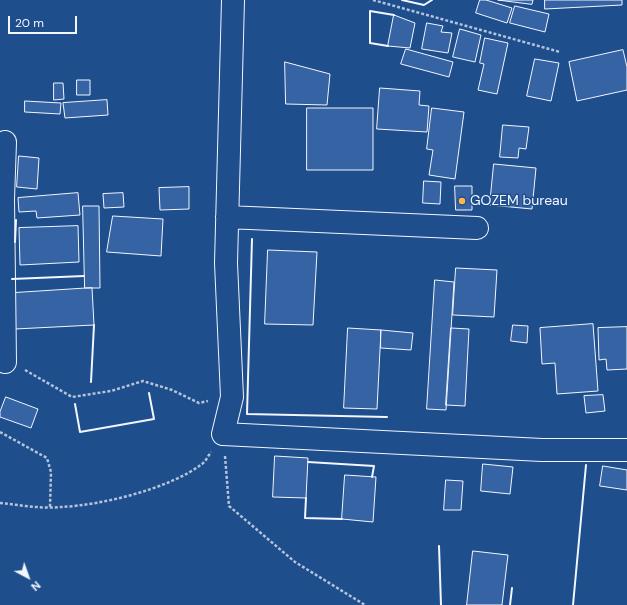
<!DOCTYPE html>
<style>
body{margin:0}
#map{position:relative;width:627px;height:605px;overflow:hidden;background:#1f4e8c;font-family:"DM Sans",sans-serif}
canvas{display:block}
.north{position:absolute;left:8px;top:557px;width:40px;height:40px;-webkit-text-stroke:3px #1f4e8c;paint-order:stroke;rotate:139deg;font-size:11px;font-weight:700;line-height:16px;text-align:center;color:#f2f6ff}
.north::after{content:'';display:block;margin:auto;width:14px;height:18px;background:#f2f6ff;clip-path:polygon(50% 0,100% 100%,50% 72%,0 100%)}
.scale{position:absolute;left:8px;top:16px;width:69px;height:18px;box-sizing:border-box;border:2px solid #f2f6ff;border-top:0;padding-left:5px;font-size:12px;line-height:14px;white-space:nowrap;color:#f2f6ff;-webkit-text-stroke:3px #1f4e8c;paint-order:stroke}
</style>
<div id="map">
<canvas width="627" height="605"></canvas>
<div class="north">N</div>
<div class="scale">20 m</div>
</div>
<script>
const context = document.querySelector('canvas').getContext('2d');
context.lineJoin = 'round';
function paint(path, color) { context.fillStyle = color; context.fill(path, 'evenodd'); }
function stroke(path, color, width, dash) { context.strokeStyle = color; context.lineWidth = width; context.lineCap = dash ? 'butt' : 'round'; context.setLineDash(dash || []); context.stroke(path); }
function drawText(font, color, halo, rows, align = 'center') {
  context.font = font + ' "DM Sans",sans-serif'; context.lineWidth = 3; context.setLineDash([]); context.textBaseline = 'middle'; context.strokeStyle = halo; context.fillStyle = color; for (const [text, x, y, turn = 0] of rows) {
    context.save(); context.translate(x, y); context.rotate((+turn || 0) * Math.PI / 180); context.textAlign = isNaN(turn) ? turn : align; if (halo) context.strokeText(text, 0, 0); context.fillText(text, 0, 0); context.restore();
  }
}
const building = new Path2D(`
 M 480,0 L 486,0 L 512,8 L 507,23 L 476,13 Z
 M 498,0 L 533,0 L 532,4 Z
 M 545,0 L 622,0 L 622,5 L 545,9 Z
 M 515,6 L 549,14 L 545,32 L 510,23 Z
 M 394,15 L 415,23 L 410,48 L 388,46 Z
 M 427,23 L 443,26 L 441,32 L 452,33 L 448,53 L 422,49 Z
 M 460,29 L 481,35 L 475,62 L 453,57 Z
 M 485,38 L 508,43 L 497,94 L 478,90 L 484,64 L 480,63 Z
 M 406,49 L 453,62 L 449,77 L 401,64 Z
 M 623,50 L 627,67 L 627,90 L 577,101 L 569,62 Z
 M 535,59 L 559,63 L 551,101 L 527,96 Z
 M 285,62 L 330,74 L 327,105 L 286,104 Z
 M 77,80 L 90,80 L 90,95 L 77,95 Z
 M 54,83 L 63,83 L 64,99 L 54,100 Z
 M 380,88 L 420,91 L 419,105 L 429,106 L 427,132 L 377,129 Z
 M 107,100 L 108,115 L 65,118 L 63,103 Z
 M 25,101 L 61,103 L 60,114 L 25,112 Z
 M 307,108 L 373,108 L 373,170 L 307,170 Z
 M 432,108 L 464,112 L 455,179 L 429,175 L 433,150 L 427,149 Z
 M 503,125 L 529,127 L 526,149 L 519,148 L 518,158 L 500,157 Z
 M 19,156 L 39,158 L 37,189 L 17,187 Z
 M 494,164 L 536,168 L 532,209 L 490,205 Z
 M 424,181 L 441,182 L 440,204 L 423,203 Z
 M 455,186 L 472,186 L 472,210 L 456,210 Z
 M 189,187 L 189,209 L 160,210 L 159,188 Z
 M 78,193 L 80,215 L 37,218 L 36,211 L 19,212 L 18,198 Z
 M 123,193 L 124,207 L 104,208 L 103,194 Z
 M 83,206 L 99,206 L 100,288 L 85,288 Z
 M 113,216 L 163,219 L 161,256 L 107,252 Z
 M 78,226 L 79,262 L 20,265 L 19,228 Z
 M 268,250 L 317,252 L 313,325 L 265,324 Z
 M 456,268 L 497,270 L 494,317 L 453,315 Z
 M 435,280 L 454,282 L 446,410 L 427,409 Z
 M 92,288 L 94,325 L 15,329 L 14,293 Z
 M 593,324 L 598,391 L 557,394 L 555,363 L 542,364 L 540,328 Z
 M 513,325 L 528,326 L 527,343 L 511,341 Z
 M 627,327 L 627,369 L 607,370 L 606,359 L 599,360 L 598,328 Z
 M 348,328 L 381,330 L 377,409 L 344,408 Z
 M 451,328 L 469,329 L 465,406 L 446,405 Z
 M 381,330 L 413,333 L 411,350 L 381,348 Z
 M 603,395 L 605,411 L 586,413 L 584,396 Z
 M 6,397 L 38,409 L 31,428 L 0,417 L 0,412 Z
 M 275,456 L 308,458 L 306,498 L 273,497 Z
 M 483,464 L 513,467 L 510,494 L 481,491 Z
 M 603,466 L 627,470 L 627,490 L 600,486 Z
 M 345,475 L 376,477 L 373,522 L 342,519 Z
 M 446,480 L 463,481 L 461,510 L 444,510 Z
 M 473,551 L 508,555 L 502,605 L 467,605 Z`);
paint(building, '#3563a3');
stroke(building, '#f2f6ff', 1);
const minor = new Path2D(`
 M 233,0 L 226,263 L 232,397 L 223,434 L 542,450 L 627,450
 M 5,142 L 3,199 L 5,362
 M 227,217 L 477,228`);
stroke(minor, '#f2f6ff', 24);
stroke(new Path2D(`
 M 373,0 L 560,52
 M 25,370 L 72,397 L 111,391 L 143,381 L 172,390 L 199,403 L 208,401
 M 0,432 L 47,458 L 51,472 L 50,507
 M 225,456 L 229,506 L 295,562 L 365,605
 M 0,503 C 20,505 41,509 61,507 C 102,505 169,489 202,464 C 206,461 208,456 211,452`), '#b3c4dc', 2.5, [3, 2]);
stroke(minor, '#1f4e8c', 22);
stroke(new Path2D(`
 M 402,0 L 424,5 L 432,0
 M 388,46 L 370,43 L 370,11 L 394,15
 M 252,239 L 247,414 L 387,417
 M 15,242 L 16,220
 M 12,279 L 84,276
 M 91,382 L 94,325
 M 75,404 L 80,432 L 154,419 L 149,393
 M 308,462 L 374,466 L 372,477
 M 306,498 L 305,518 L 342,519
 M 439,546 L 441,605
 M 510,605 L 512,588
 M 573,605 L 586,465`), '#f2f6ff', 2);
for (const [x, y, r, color] of [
 [462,201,4,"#ffb74d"]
]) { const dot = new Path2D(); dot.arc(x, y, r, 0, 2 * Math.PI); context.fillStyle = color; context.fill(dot); stroke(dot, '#1f4e8c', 1.5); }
drawText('14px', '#f2f6ff', '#1f4e8c', [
 ["GOZEM bureau",470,201]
], 'left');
</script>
